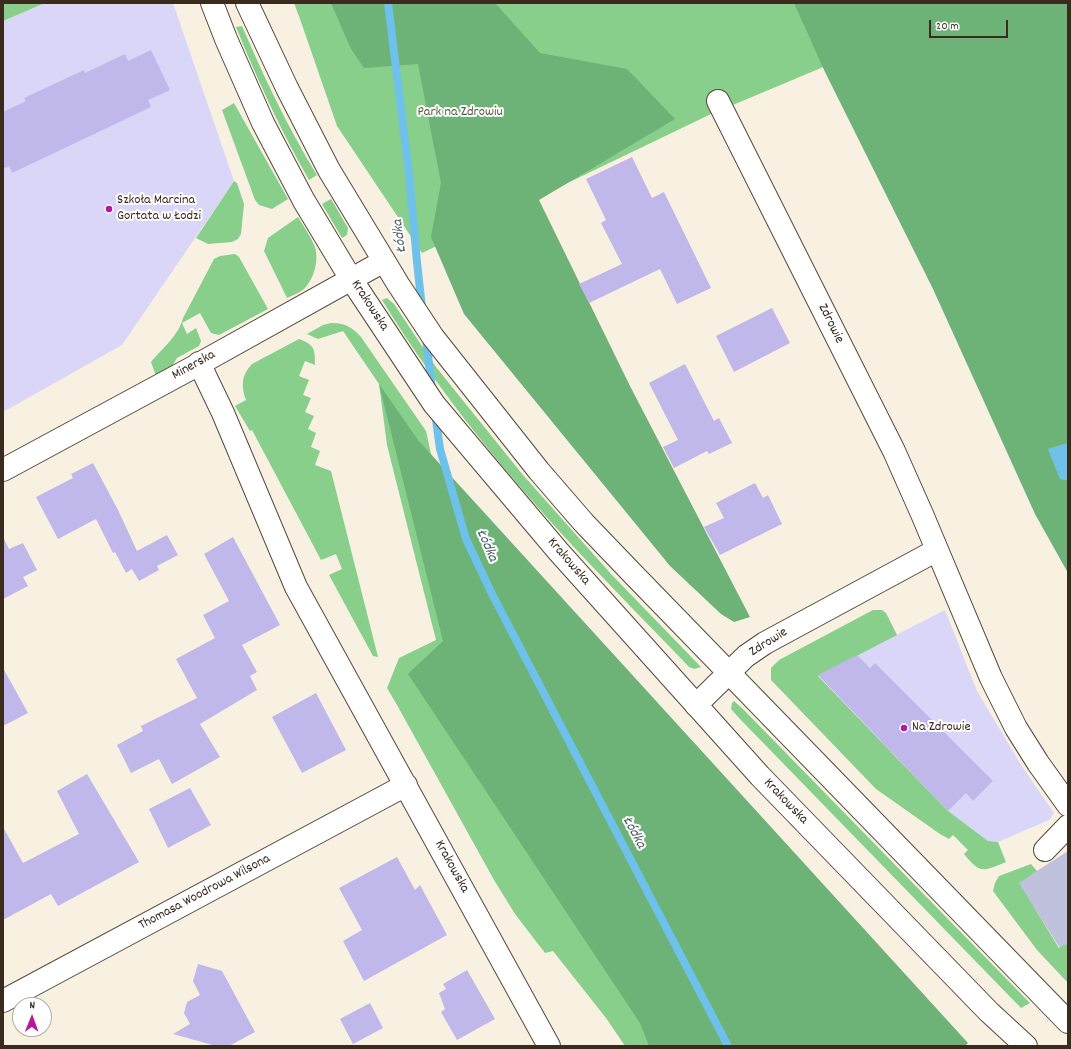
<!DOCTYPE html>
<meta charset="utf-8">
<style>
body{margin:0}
#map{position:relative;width:1071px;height:1049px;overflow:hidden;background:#f8f1e2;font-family:Dekko,sans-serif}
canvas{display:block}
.frame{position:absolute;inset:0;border:4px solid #3b2a1e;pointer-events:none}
.north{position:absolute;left:12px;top:997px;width:40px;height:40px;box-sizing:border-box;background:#fff;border:1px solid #b1aaa5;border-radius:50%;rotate:1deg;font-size:11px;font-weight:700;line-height:16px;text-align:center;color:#3b2a1e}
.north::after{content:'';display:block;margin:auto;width:14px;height:18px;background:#b5179e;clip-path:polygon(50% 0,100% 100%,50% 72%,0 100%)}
.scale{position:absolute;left:929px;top:20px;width:79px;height:18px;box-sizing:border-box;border:2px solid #3b2a1e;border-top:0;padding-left:5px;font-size:12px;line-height:14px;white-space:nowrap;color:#3b2a1e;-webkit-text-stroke:3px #fff;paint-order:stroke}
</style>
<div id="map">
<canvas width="1071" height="1049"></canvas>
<div class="frame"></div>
<div class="north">N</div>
<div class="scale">20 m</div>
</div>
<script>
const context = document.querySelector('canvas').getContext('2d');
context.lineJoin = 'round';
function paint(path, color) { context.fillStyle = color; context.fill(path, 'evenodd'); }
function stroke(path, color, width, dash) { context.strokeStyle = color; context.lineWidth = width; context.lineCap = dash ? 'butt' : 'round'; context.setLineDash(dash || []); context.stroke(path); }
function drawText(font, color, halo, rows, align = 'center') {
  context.font = font + ' Dekko,sans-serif'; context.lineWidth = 4; context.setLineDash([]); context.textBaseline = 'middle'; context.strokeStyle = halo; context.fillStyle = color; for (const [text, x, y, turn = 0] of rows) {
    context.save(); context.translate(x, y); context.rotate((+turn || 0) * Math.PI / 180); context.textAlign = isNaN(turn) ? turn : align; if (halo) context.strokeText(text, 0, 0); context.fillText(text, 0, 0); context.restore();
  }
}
paint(new Path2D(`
 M 45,3 L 173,3 L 234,181 L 122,345 L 3,412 L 3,21 Z
 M 945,610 L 977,691 L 1023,768 L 1054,813 L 1049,820 L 998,842 L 988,841 L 948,811 L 818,675 Z`), '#dad6f7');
paint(new Path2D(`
 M 1068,851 L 1068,943 L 1060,948 L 1018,883 Z`), '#c0c2dd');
paint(new Path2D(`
 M 3,3 L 45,3 L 3,21 Z
 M 294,3 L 1068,3 L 1068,555 L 840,60 L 709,115 L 422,253 L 337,126 L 300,19 Z
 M 242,26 C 264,77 288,128 317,175 L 309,180 C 281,131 257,79 236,27 Z
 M 234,103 L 288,199 L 272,209 L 259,205 L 255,200 L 222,110 Z
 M 234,181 L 237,183 L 244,204 L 241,234 L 238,239 L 232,242 L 208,244 L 196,238 Z
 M 331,199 L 348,228 L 347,235 L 342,238 L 322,204 Z
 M 298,217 C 304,227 311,237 315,247 C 319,261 314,279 304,289 C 299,293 293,295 287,298 L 264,251 L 268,238 Z
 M 235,254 L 239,257 L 268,309 L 219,335 L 211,333 L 200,313 L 182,323 L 187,334 L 196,328 L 201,341 L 199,346 L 177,358 L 171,368 L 156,376 L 151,362 C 162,349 179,335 183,318 L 214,259 L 220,256 Z
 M 387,298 L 394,304 L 436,367 L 523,475 L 611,574 L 701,667 L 694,669 L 689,667 C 663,639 635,612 609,584 C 525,497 445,403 382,300 Z
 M 331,323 C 345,323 352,327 361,337 L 426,431 L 438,486 L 717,1046 L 625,1046 L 606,1018 L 553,951 L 545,953 L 515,914 L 494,880 L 397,705 L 387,688 L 399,658 L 436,640 L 387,445 L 379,384 L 343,331 L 318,339 L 307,334 L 323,325 Z
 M 299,339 C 315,345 315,349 315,365 L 305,361 L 299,376 L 309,380 L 303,395 L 311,398 L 305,412 L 314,416 L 308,429 L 316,433 L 311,447 L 320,451 L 315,465 L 331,471 L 378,657 L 373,656 L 329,575 L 342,569 L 336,554 L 321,560 L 252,430 L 250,431 L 235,406 L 246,400 C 241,387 241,375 252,364 Z
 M 873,610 L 882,610 L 886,613 L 897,635 L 818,676 L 948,811 L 988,841 L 998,842 L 1006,862 C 983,871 981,875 964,854 L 968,850 L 953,835 L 949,839 L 940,834 L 876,789 L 771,680 L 771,668 L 779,660 Z
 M 734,701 L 743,709 L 1030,1003 L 1021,1008 L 739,718 L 731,709 L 732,703 Z
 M 1031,864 L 1037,871 L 1019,883 L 1059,948 L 1068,943 L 1068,983 L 1037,950 L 993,891 L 995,883 L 999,876 Z`), '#87cf8a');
paint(new Path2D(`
 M 331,3 L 495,3 L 540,53 L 627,69 L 675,119 L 539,200 L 630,386 L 750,617 L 734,622 L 721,614 L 670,566 L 464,314 L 431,237 L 441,183 L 418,64 L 364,68 L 351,49 Z
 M 794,3 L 1068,3 L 1068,443 L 1048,449 L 1060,479 L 1068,480 L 1068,573 L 1035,514 L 933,289 L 825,72 Z
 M 379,384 L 418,440 L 968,1043 L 965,1046 L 649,1046 L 640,1023 L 408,674 L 443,641 Z`), '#6db276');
paint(new Path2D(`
 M 1068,443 L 1068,480 L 1060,479 L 1048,449 Z`), '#6ec1ea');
stroke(new Path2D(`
 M 388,3 L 409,174 L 417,262 L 422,308
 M 426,338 L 432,390
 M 435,413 L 440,449 L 466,539 L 492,594 L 728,1046`), '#6ec1ea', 8);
paint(new Path2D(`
 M 151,50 L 170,90 L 148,100 L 151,107 L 12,173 L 9,166 L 3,169 L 3,112 L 26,101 L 24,98 L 84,70 L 85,73 L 125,54 L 128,61 Z
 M 632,157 L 652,198 L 664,192 L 711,288 L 677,304 L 660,269 L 589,303 L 579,284 L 622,264 L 601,223 L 606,220 L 586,179 Z
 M 772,308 L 790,343 L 734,372 L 716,336 Z
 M 685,364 L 714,421 L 719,418 L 732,443 L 709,454 L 707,451 L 674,468 L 663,447 L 678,440 L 649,383 Z
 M 93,463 L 118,510 L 137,551 L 167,535 L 178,555 L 157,566 L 159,570 L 139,581 L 132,569 L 126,573 L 115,552 L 113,553 L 96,519 L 58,539 L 36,497 L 73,478 L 71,474 Z
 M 755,483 L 763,498 L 768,495 L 782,524 L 720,555 L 704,527 L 724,518 L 716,503 Z
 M 3,537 L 9,549 L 23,543 L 37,570 L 23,577 L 28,586 L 3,599 Z
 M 233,537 L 280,625 L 242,645 L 257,672 L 250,676 L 257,690 L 200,724 L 220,757 L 172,784 L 159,759 L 131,773 L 117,745 L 143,731 L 141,726 L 197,698 L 176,659 L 215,638 L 203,615 L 229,601 L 204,554 Z
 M 857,655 L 870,668 L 875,663 L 993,781 L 973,801 L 966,793 L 948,811 L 818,675 Z
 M 3,668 L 28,713 L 3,726 Z
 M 316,693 L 346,750 L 302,773 L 272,717 Z
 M 87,774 L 139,862 L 58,906 L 51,894 L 3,920 L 3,827 L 23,863 L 79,834 L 57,791 Z
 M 190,788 L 211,825 L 168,848 L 149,809 Z
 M 397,857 L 415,890 L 420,885 L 447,935 L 364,981 L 343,941 L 362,930 L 339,888 Z
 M 198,964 L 222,971 L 255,1032 L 229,1046 L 216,1046 L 173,1034 L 190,1024 L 184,1013 L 187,1002 L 200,995 L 193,981 Z
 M 467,970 L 495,1019 L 457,1040 L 441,1012 L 445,1009 L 439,993 L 446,989 L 443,984 Z
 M 370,1003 L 383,1028 L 353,1044 L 340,1019 Z`), '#c0b7eb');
const minor = new Path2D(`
 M 718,101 L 894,451 L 922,514 L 991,678 L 1016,728 L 1038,763 L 1068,805
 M 199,363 L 223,413 L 296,587 L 549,1046
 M 3,470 L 190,369 L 384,261
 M 696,705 L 746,656 L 765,643 L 937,550
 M 1045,850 L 1068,826
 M 3,1001 L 406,785`);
const secondary = new Path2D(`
 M 212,3 L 226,39 L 263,123 L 304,201 L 351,279 L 434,404 L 558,551 L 760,776 L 989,1012 L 1026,1046
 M 247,3 L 287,88 L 329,170 L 398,284 L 433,337 L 539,471 L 584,523 L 633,574 L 1068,1022`);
stroke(minor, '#57483b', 24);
stroke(secondary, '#57483b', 24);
stroke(minor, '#fff', 22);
stroke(secondary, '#fff', 22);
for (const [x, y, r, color] of [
 [109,209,4,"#b5179e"],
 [904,728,4,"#b5179e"]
]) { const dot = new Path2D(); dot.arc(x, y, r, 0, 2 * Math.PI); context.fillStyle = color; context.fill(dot); stroke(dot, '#fff', 1.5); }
drawText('14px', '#525c3e', '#fff', [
 ["Park na Zdrowiu",460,113]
]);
drawText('14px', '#3b2a1e', '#fff', [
 ["Szkoła Marcina",117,201],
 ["Gortata w Łodzi",117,217],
 ["Na Zdrowie",912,728]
], 'left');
drawText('14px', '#3b2a1e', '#fff', [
 ["Krakowska",369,306,57],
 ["Zdrowie",830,324,64],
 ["Minerska",194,366,-29],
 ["Krakowska",568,562,49],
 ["Zdrowie",769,643,-32],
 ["Krakowska",785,802,46],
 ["Krakowska",451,867,61],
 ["Thomasa Woodrowa Wilsona",205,893,-28]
]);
drawText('italic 15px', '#4d5f65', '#fff', [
 ["Łódka",401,236,-97],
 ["Łódka",486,546,67],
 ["Łódka",633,833,62]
]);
</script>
